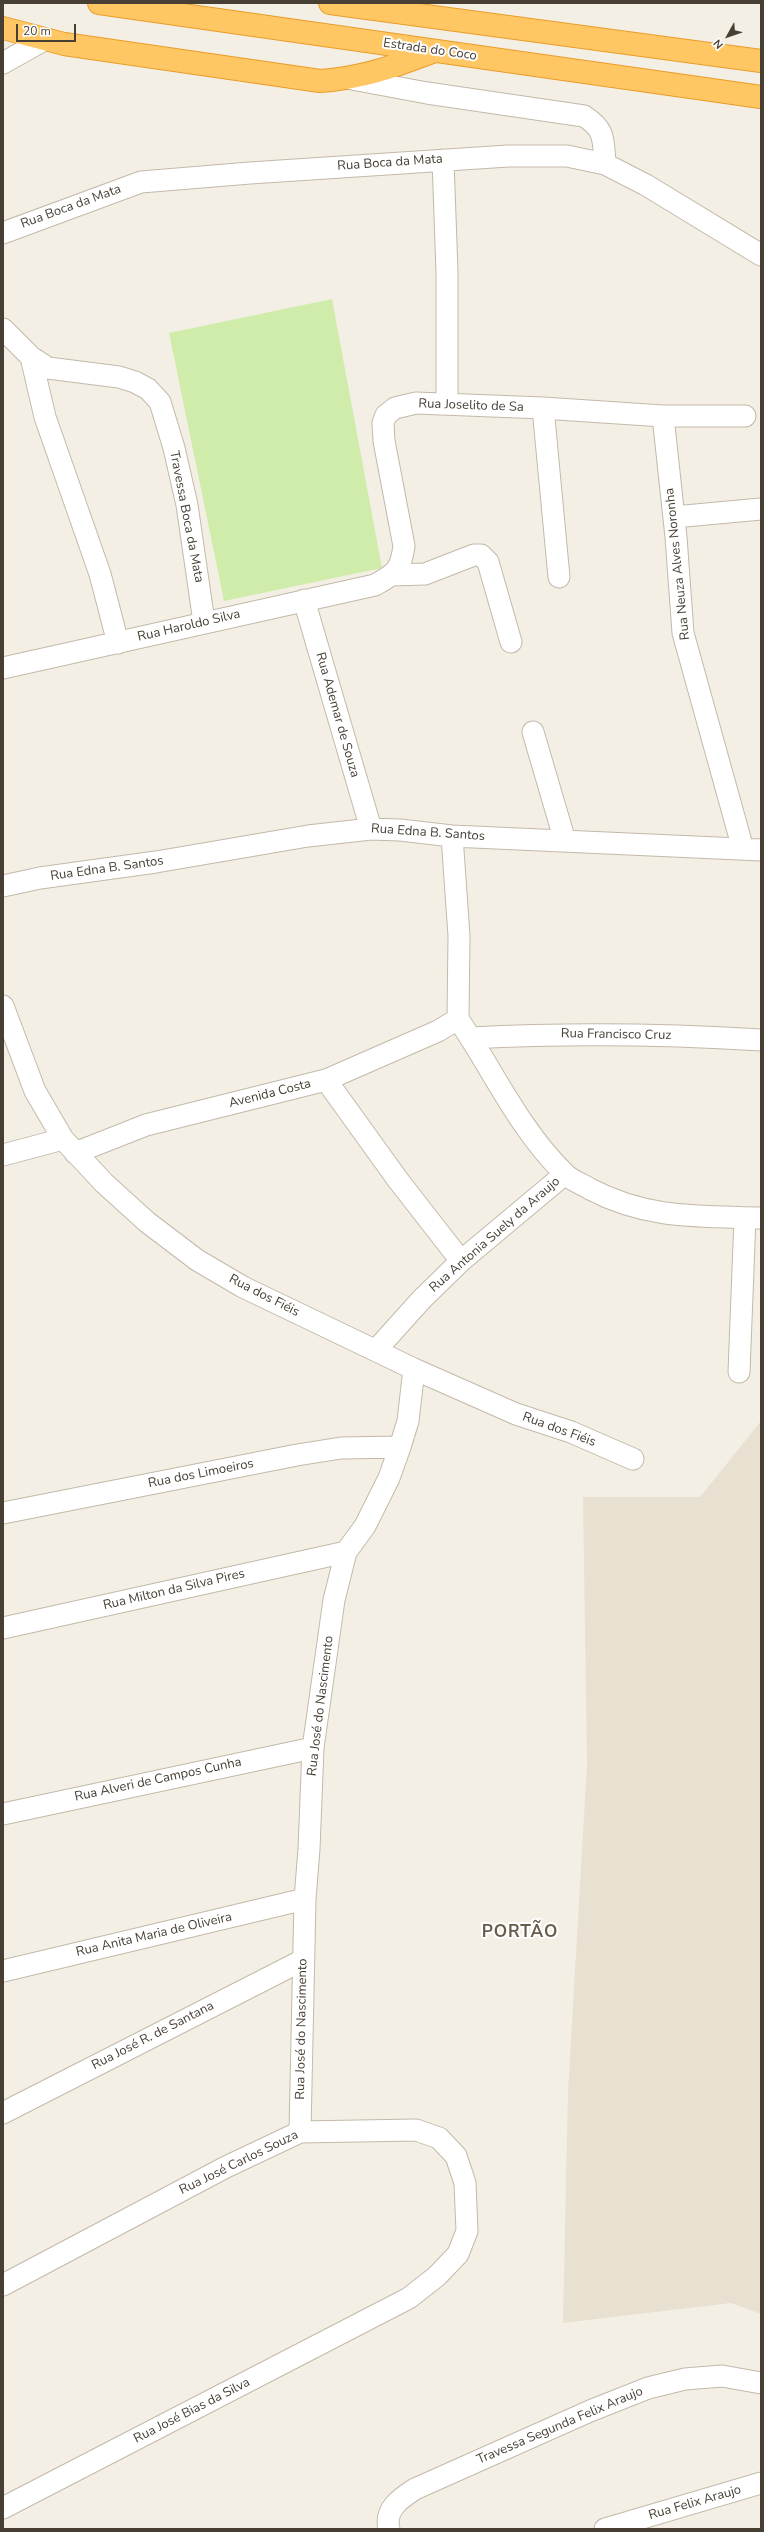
<!DOCTYPE html>
<meta charset="utf-8">
<style>
body{margin:0}
#map{position:relative;width:764px;height:2532px;overflow:hidden;background:#f4efe5;font-family:"Nunito Sans",sans-serif}
canvas{display:block}
.frame{position:absolute;inset:0;border:4px solid #473f34;pointer-events:none}
.north{position:absolute;left:708px;top:16px;width:40px;height:40px;-webkit-text-stroke:3px #fff;paint-order:stroke;rotate:230deg;font-size:11px;font-weight:700;line-height:16px;text-align:center;color:#473f34}
.north::after{content:'';display:block;margin:auto;width:14px;height:18px;background:#473f34;clip-path:polygon(50% 0,100% 100%,50% 72%,0 100%)}
.scale{position:absolute;left:16px;top:24px;width:60px;height:18px;box-sizing:border-box;border:2px solid #473f34;border-top:0;padding-left:5px;font-size:12px;line-height:14px;white-space:nowrap;color:#473f34;-webkit-text-stroke:3px #fff;paint-order:stroke}
</style>
<div id="map">
<canvas width="764" height="2532"></canvas>
<div class="frame"></div>
<div class="north">N</div>
<div class="scale">20 m</div>
</div>
<script>
const context = document.querySelector('canvas').getContext('2d');
context.lineJoin = 'round';
function paint(path, color) { context.fillStyle = color; context.fill(path, 'evenodd'); }
function stroke(path, color, width, dash) { context.strokeStyle = color; context.lineWidth = width; context.lineCap = dash ? 'butt' : 'round'; context.setLineDash(dash || []); context.stroke(path); }
function drawText(font, color, halo, rows, align = 'center') {
  context.font = font + ' "Nunito Sans",sans-serif'; context.lineWidth = 4; context.setLineDash([]); context.textBaseline = 'middle'; context.strokeStyle = halo; context.fillStyle = color; for (const [text, x, y, turn = 0] of rows) {
    context.save(); context.translate(x, y); context.rotate((+turn || 0) * Math.PI / 180); context.textAlign = isNaN(turn) ? turn : align; if (halo) context.strokeText(text, 0, 0); context.fillText(text, 0, 0); context.restore();
  }
}
paint(new Path2D(`
 M 761,1421 L 761,2314 L 731,2303 L 563,2323 L 568,2092 L 587,1765 L 583,1497 L 700,1497 Z`), '#e8e1d2');
paint(new Path2D(`
 M 332,299 L 382,568 L 224,601 L 169,333 Z`), '#d0ecaa');
const minor = new Path2D(`
 M 3,63 L 44,40
 M 352,79 L 427,93 L 584,116 C 606,130 603,140 605,164
 M 443,160 L 447,272 L 447,404
 M 3,233 L 141,182 L 250,173 L 508,156 L 567,156 L 605,164 L 646,185 L 761,255
 M 3,329 L 31,357 L 48,368 L 119,377 L 135,382 L 148,389 L 160,402 L 174,448 L 187,505 L 204,622
 M 31,357 L 45,417 L 100,574 L 118,643
 M 543,408 L 559,577
 M 663,416 L 676,537 L 683,633 L 743,849
 M 674,517 L 761,509
 M 392,575 L 425,574 L 474,555 L 481,555 L 488,562 L 511,642
 M 304,600 L 371,829
 M 3,668 L 375,585 C 395,574 401,570 404,546 L 384,441 L 383,423 L 386,415 L 395,408 L 416,403 L 543,408 L 663,416 L 745,416
 M 533,732 L 565,841
 M 452,836 L 459,936 L 458,1019
 M 3,886 L 40,878 L 156,862 L 308,836 L 371,829 L 400,830 L 452,836 L 761,850
 M 3,1006 L 35,1091 L 63,1139 L 104,1183 L 147,1222 L 197,1260 L 243,1287 L 414,1369 L 516,1414 L 571,1432 L 633,1459
 M 458,1019 C 493,1070 519,1129 564,1173 C 570,1180 582,1184 590,1189 C 647,1219 698,1216 761,1218
 M 471,1038 C 568,1033 664,1034 761,1040
 M 326,1080 L 398,1180 L 461,1261
 M 75,1153 L 146,1125 L 326,1080 L 438,1031 L 458,1019
 M 3,1155 L 63,1139
 M 377,1349 L 422,1299 L 461,1261 L 565,1174
 M 739,1372 L 745,1218
 M 3,1513 L 297,1455 L 341,1448 L 400,1447
 M 3,1628 L 346,1552
 M 3,1814 L 313,1748
 M 3,1971 L 305,1899
 M 3,2113 L 303,1960
 M 300,2132 L 305,1899 L 309,1849 L 313,1748 L 334,1600 L 346,1552 L 365,1526 L 389,1478 L 400,1447 L 408,1421 L 414,1369
 M 3,2285 L 226,2167 L 300,2132 L 416,2130 L 439,2138 L 456,2156 L 465,2183 L 467,2231 L 458,2254 L 437,2276 L 409,2298 L 3,2508
 M 389,2529 C 384,2509 401,2498 415,2489 L 590,2411 L 648,2388 L 685,2379 L 722,2376 L 761,2383
 M 605,2529 L 761,2483`);
const highway = new Path2D(`
 M 99,3 L 761,97
 M 330,3 L 761,61
 M 3,28 L 64,44 L 320,81 C 363,78 392,67 432,52`);
stroke(minor, '#c3b9a9', 23);
stroke(highway, '#ea9c29', 24);
stroke(minor, '#fff', 21);
stroke(highway, '#ffc764', 22);
drawText('13px', '#473f34', '#fff', [
 ["Estrada do Coco",430,50,8],
 ["Rua Boca da Mata",390,163,-4],
 ["Rua Boca da Mata",71,207,-20],
 ["Rua Joselito de Sa",471,406,2],
 ["Travessa Boca da Mata",186,517,79],
 ["Rua Neuza Alves Noronha",678,564,-96],
 ["Rua Haroldo Silva",189,626,-13],
 ["Rua Ademar de Souza",337,715,74],
 ["Rua Edna B. Santos",428,833,4],
 ["Rua Edna B. Santos",107,869,-8],
 ["Rua Francisco Cruz",616,1035,1],
 ["Avenida Costa",270,1094,-14],
 ["Rua Antonia Suely da Araujo",495,1235,-41],
 ["Rua dos Fiéis",264,1296,27],
 ["Rua dos Fiéis",559,1430,20],
 ["Rua dos Limoeiros",201,1474,-11],
 ["Rua Milton da Silva Pires",174,1590,-13],
 ["Rua José do Nascimento",321,1706,-83],
 ["Rua Alveri de Campos Cunha",158,1780,-12],
 ["Rua Anita Maria de Oliveira",154,1935,-13],
 ["Rua José do Nascimento",302,2029,-89],
 ["Rua José R. de Santana",153,2036,-27],
 ["Rua José Carlos Souza",239,2163,-26],
 ["Rua José Bias da Silva",192,2411,-27],
 ["Travessa Segunda Felix Araujo",560,2426,-23],
 ["Rua Felix Araujo",695,2503,-16]
]);
context.letterSpacing = '1px';
drawText('bold 17px', '#6a5c4a', '#fff', [
 ["PORTÃO",520,1933]
]);
context.letterSpacing = '0px';
</script>
